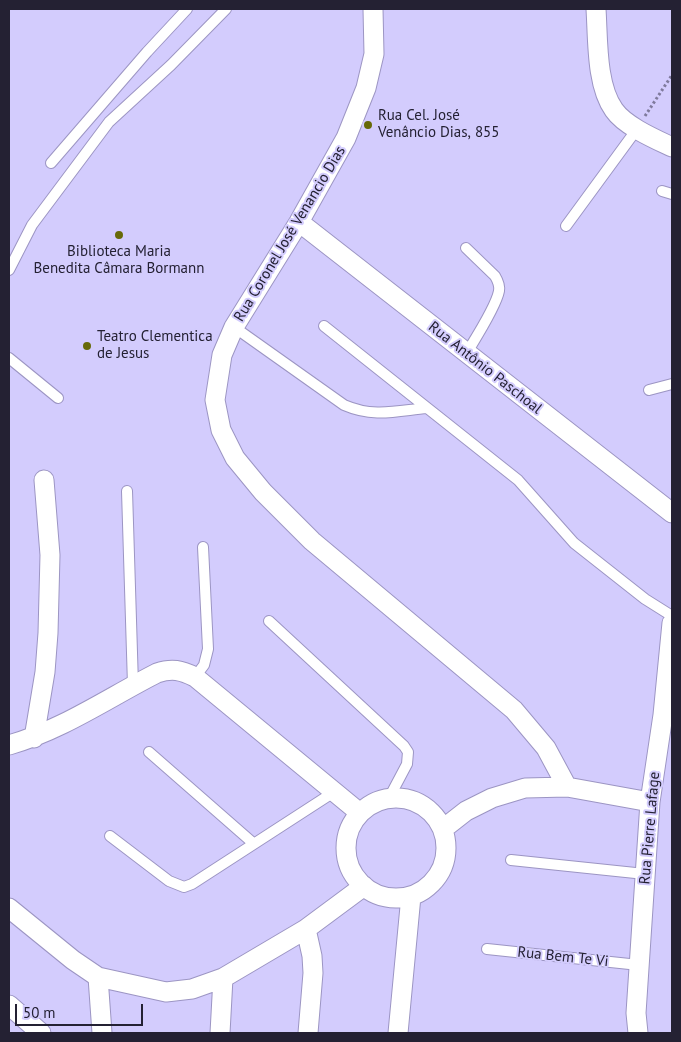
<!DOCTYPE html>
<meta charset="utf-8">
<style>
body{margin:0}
#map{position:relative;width:681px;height:1042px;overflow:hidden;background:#d3ccfd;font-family:"PT Sans",sans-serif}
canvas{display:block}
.frame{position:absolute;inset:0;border:10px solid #242133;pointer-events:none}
.scale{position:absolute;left:15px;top:1004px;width:128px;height:22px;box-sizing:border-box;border:2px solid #242133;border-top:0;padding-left:6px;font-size:15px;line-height:18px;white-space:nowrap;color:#242133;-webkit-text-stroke:4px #d3ccfd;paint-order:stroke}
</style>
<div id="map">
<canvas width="681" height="1042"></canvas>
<div class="frame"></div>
<div class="scale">50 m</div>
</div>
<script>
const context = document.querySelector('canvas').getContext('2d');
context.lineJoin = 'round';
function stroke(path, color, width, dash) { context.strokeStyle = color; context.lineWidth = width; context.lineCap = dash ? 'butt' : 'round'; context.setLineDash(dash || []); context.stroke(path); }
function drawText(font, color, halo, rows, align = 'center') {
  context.font = font + ' "PT Sans",sans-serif'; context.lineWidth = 4; context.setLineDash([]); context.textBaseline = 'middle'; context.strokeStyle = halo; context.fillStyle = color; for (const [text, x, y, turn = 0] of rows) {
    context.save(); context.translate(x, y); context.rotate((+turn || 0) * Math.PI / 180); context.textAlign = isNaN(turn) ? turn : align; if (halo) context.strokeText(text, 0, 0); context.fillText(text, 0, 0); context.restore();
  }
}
const service = new Path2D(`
 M 51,163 L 147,52 L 187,9
 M 662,191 L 672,194
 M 566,226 L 637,129
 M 466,248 L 495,276 C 498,281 500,285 499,291 C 496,307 475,339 466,354
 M 9,270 L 32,225 L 109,122 L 171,65 L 226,9
 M 324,326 L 518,480 L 574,543 L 645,599 L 672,616
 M 234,327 L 344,405 C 374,418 396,411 427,408
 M 9,358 L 58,398
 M 649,390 L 672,384
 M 127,491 L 133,685
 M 269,621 L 404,746 L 408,752 L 407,764 L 389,798
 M 195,677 L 204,665 L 208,649 L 203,547
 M 149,752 L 253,843
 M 110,836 L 169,881 L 184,887 L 192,884 L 334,792
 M 511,860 L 645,874
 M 487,949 L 639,965`);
const minor = new Path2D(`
 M 373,9 L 374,54 L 366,88 L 346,138 L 299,222 L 234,327 L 222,355 L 215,400 L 221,430 L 235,458 L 263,492 L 312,541 L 514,710 L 546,748 L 567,787
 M 596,9 C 598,39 596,85 614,110 C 625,126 655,139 672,147
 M 299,222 L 672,513
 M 34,738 L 45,672 L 48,633 L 50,555 L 44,480
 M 9,745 C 62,730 108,698 157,673 C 172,668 181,670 195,677 L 360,813
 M346 848a50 50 0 1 1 100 0a50 50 0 1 1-100 0Z
 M 443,829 L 466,811 L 492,798 L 525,788 L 567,787 L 650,802
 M 9,908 L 73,960 L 98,977 L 166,992 L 192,989 L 223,978 L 306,929 L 364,886
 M 306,929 L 312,956 L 313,973 L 308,1033
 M 98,977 L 102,1033
 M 9,1005 L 41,1033
 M 220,1033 L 223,978
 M 398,1033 L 411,896
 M 638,1033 L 636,1013 L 650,802 L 663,715 L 672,623`);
stroke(service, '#9c95c3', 12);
stroke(minor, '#9c95c3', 21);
stroke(new Path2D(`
 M 645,116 L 672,75`), '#7f7a9c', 3, [2.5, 2.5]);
stroke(service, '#fff', 10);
stroke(minor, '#fff', 19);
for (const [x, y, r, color] of [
 [368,125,5,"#676908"],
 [119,235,5,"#676908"],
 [87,346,5,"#676908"]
]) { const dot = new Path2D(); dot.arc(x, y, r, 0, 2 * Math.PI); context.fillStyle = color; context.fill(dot); stroke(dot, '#d3ccfd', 2); }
drawText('15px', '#242133', '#d3ccfd', [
 ["Rua Cel. José",378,116],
 ["Venâncio Dias, 855",378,133],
 ["Biblioteca Maria",119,252,"center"],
 ["Benedita Câmara Bormann",119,269,"center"],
 ["Teatro Clementica",97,337],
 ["de Jesus",97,354]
], 'left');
drawText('15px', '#242133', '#d3ccfd', [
 ["Rua Coronel José Venancio Dias",290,234,-59],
 ["Rua Antônio Paschoal",485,368,38],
 ["Rua Pierre Lafage",650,828,-85],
 ["Rua Bem Te Vi",563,957,6]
]);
</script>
